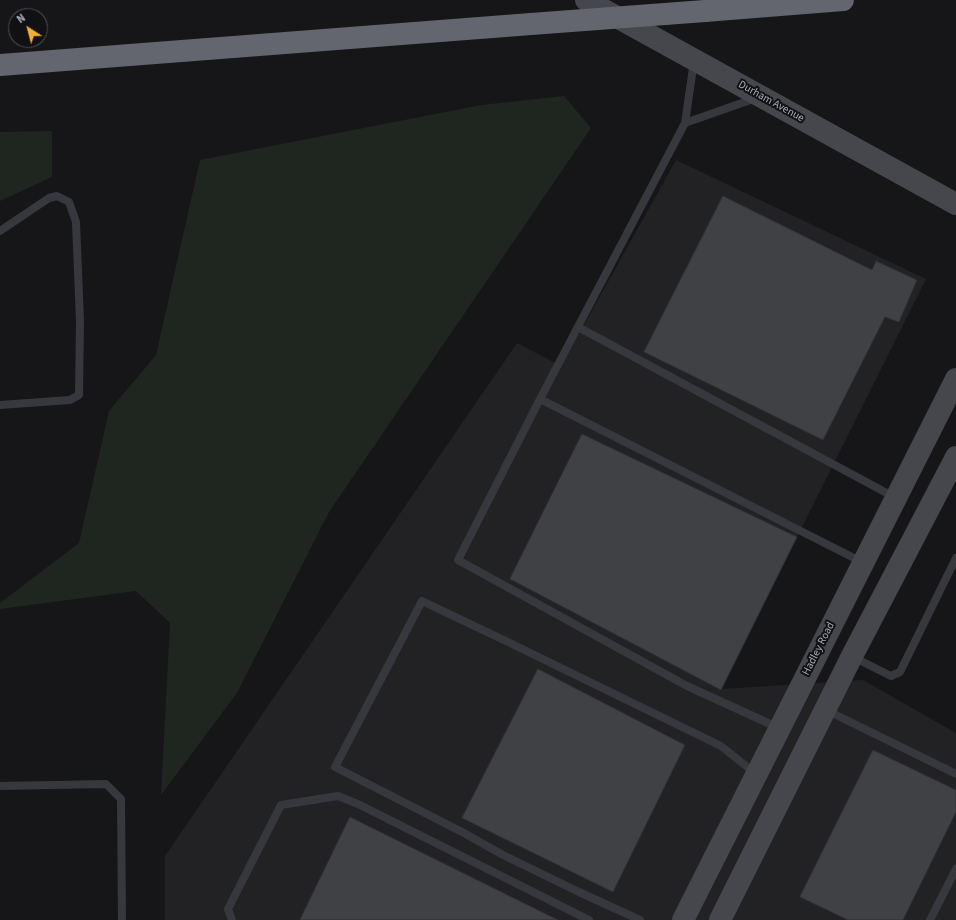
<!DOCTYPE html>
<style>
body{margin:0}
#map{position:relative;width:956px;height:920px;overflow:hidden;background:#161618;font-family:"Source Sans 3",sans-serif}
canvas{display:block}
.north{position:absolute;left:8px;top:8px;width:40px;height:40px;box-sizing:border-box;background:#111113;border:1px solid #4d4f55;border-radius:50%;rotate:324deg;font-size:11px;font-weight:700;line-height:16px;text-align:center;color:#a8adb8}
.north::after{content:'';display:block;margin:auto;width:14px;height:18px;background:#f2b134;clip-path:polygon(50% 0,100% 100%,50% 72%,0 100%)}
</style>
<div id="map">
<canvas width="956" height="920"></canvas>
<div class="north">N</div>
</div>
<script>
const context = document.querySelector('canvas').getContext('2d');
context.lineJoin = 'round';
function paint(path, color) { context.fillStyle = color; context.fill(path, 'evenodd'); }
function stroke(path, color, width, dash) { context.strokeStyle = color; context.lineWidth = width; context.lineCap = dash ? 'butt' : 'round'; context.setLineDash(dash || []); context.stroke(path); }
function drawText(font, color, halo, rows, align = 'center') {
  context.font = font + ' "Source Sans 3",sans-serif'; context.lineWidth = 4; context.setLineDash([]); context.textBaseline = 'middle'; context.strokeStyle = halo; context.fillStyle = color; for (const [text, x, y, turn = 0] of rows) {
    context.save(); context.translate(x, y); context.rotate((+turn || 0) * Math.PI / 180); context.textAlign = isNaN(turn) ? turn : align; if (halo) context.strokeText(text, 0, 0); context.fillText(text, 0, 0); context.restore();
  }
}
paint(new Path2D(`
 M 676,160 L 926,279 L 721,689 L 863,680 L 956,733 L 956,920 L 165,920 L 165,856 L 517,343 L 561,366 Z`), '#222225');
paint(new Path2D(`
 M 564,96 L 591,128 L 329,512 L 237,693 L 161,795 L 170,623 L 136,591 L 0,609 L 0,603 L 79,543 L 109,411 L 156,355 L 200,160 L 481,105 Z
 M 52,131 L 52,177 L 0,201 L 0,132 Z`), '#1e261f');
const building = new Path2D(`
 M 723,196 L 872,270 L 876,261 L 917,280 L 899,322 L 885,317 L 823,440 L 644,352 Z
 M 582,434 L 797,537 L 721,690 L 510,579 Z
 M 538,669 L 685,745 L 613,892 L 462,818 Z
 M 873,750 L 956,790 L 956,812 L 903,920 L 848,920 L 800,897 Z
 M 350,817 L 558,920 L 300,920 Z`);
paint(building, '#404145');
stroke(building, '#303034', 1);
stroke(new Path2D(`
 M 694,61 L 685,123 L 540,399 L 458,560 L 687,686 L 779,728
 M 685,123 L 756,98
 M 0,231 L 49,198 L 57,196 L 69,202 L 76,222 L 80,321 L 79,395 L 70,400 L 0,405
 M 578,327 L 896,498
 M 540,399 L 862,562
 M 853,657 L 891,676 L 900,672 L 956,558
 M 826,710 L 956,774
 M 0,786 L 106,784 L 121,799 L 122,920
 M 232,920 L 228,909 L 281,805 L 338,796 L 358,804 L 589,920
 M 640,920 L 579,892 L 503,855 L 462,832 L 335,767 L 422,601 L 510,643 L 721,746 L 756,774
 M 930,920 L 956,869`), '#37383d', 8);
stroke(new Path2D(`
 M 586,0 L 956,204
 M 683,920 L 956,379
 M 720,920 L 852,656 L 956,457`), '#45474d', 22);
stroke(new Path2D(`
 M 705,11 L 843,0
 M 0,65 L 531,24`), '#63666e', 22);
stroke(new Path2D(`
 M 531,24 L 705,11`), '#63666e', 22);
drawText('11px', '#a8adb8', '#111113', [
 ["Durham Avenue",771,102,29],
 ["Hadley Road",819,649,-63]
]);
</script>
